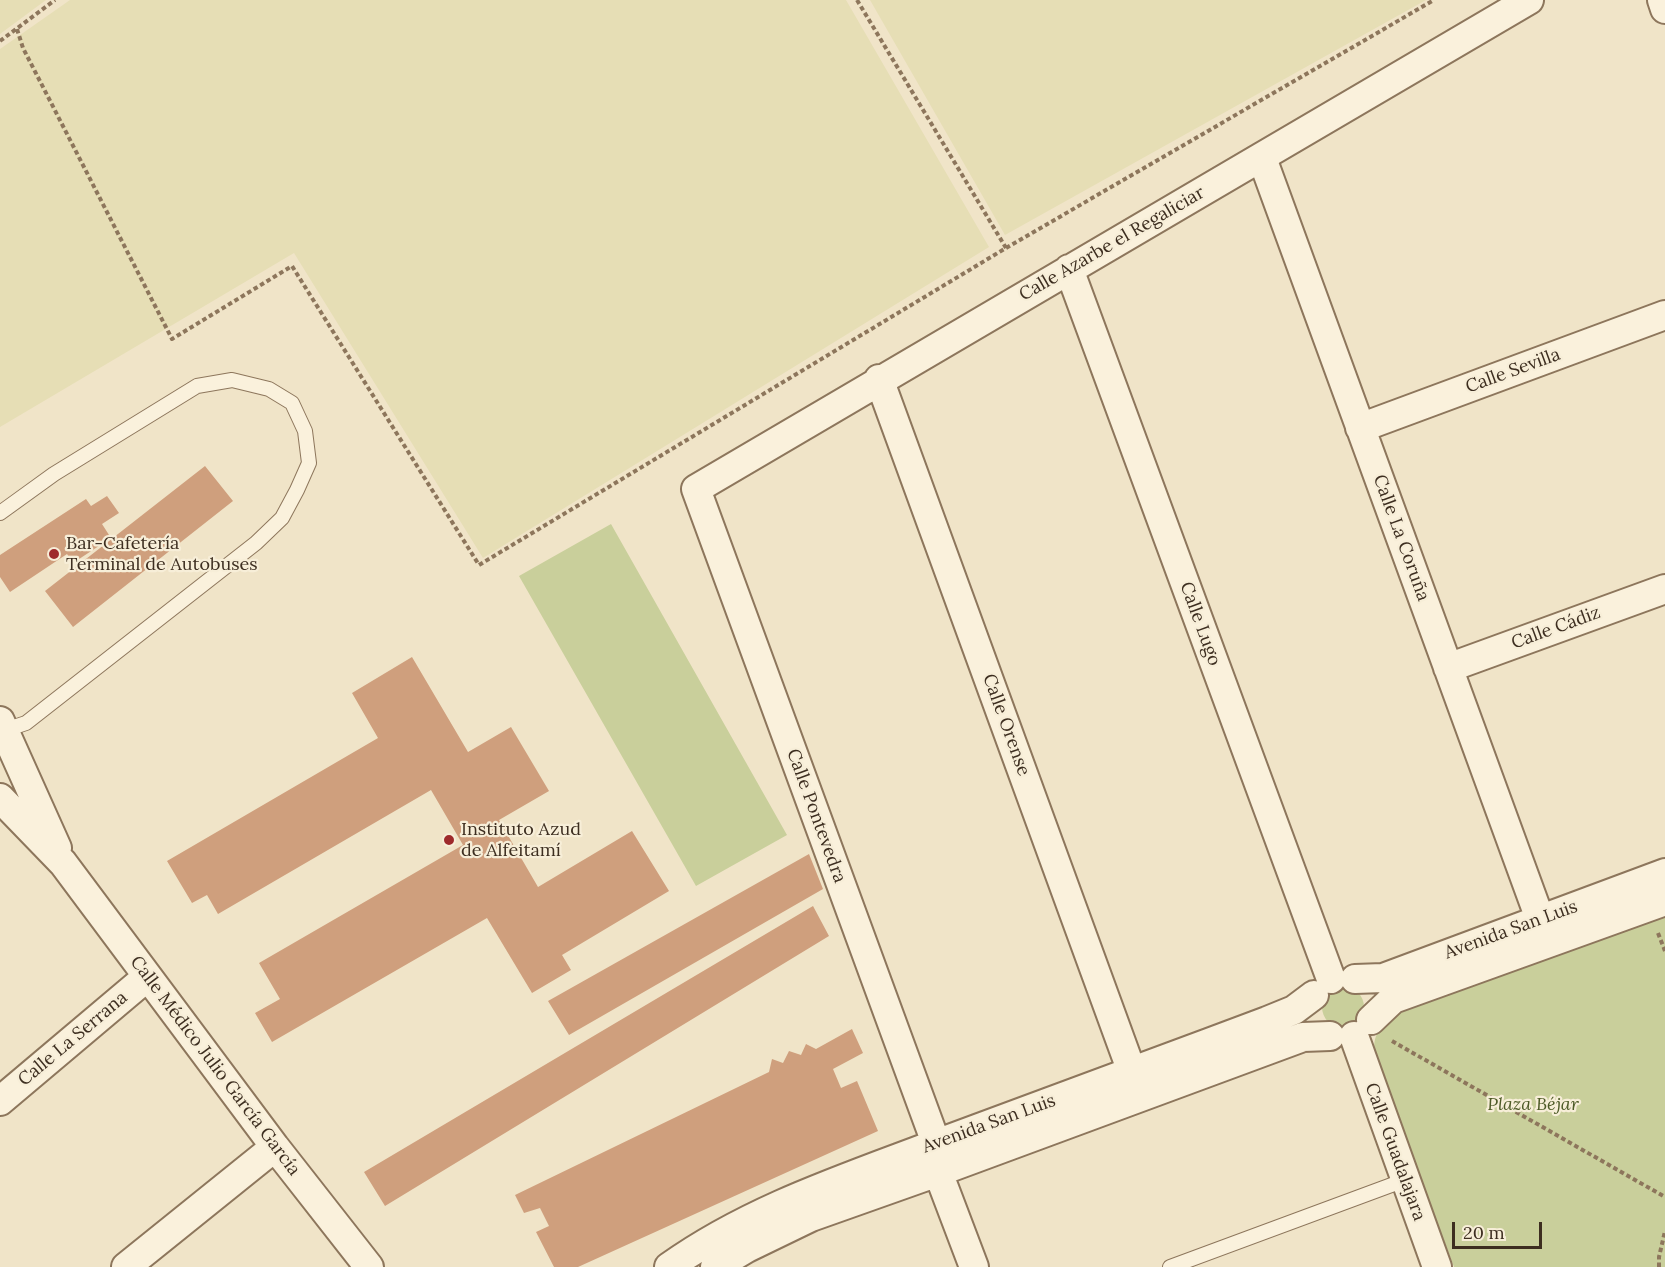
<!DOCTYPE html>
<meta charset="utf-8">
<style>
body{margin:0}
#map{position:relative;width:1665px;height:1267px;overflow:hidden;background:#f0e4c8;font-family:Lora,serif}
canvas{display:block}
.scale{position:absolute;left:1452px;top:1222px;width:90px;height:27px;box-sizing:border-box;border:3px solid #3d2e20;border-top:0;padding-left:8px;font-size:18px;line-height:21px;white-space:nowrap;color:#3d2e20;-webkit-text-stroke:4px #f7eed8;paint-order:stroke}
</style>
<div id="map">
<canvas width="1665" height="1267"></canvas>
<div class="scale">20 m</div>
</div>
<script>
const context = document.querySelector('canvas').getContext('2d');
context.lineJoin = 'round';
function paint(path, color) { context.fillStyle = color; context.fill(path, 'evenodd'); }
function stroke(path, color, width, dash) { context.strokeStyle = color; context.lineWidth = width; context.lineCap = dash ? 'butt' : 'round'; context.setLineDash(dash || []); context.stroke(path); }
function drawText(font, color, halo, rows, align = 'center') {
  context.font = font + ' Lora,serif'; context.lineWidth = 4.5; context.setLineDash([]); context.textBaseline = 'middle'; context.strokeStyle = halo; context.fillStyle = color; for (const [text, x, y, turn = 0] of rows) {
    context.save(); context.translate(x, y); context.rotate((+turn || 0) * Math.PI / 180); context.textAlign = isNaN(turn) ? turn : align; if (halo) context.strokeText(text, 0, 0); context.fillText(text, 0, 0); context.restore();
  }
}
paint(new Path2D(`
 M 0,0 L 46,0 L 0,34 Z
 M 70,0 L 846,0 L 989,247 L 483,558 L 294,253 L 0,427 L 0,49 Z
 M 870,0 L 1426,0 L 1005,235 Z`), '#e6deb5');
paint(new Path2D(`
 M 611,524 L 787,835 L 696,886 L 519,576 Z
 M 1665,917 L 1665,1267 L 1454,1267 L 1375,1059 C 1372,1035 1377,1031 1394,1015 Z
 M1322 1007a21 21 0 1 1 42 0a21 21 0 1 1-42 0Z`), '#c9cf9b');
paint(new Path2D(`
 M 205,466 L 233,501 L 73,627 L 45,591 Z
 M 107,496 L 119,513 L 102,524 L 111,538 L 73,563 L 67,554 L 10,592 L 0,577 L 0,555 L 86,499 L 91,506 Z
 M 412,657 L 468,752 L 511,727 L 549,791 L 499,820 L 538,887 L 632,831 L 669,891 L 562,955 L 571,970 L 532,993 L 487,918 L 272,1042 L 255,1013 L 280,999 L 259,963 L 463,845 L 431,790 L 218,914 L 207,895 L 192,903 L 167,861 L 378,738 L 352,693 Z
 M 809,854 L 823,889 L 569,1035 L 548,1001 Z
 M 813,906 L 829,936 L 385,1206 L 364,1172 Z
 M 852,1029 L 863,1053 L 833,1069 L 841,1088 L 857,1081 L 878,1131 L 578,1267 L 554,1267 L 536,1232 L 549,1226 L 540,1208 L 524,1213 L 515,1195 L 769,1072 L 772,1059 L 783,1063 L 789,1051 L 801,1055 L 806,1044 L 816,1049 Z`), '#cf9f7d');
const service = new Path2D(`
 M 0,513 L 54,474 L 197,386 L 232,380 L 269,389 L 292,403 L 305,431 L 309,463 L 297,490 L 282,518 L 256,543 L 26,723 L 5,730
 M 1170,1267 L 1405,1180`);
const minor = new Path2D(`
 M 1662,0 L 1665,9
 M 1262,158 L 1540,919
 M 1069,269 L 1331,979
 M 879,379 L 1132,1072
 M 1360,428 L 1665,315
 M 1448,668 L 1665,589
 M 0,721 L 57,848
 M 0,798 L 63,863 L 275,1147 L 369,1267
 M 1355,979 L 1383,978 L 1665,873
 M 1371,1020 L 1393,999 L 1665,901
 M 1354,1036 L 1437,1267
 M 0,1101 L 147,977
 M 936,1143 L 696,489 C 972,324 1252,164 1529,0
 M 938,1172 L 974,1267
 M 126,1267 L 275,1147
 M 669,1267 C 746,1212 837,1181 925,1148 C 1038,1105 1153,1064 1267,1021 L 1294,1010 L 1314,995
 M 715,1267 L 747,1248 L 811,1217 L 938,1172 L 1303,1037 L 1330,1036`);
stroke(service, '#8d765c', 16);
stroke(minor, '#8d765c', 32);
stroke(new Path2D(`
 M 857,0 L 1006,248
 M 17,29 L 23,48 L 172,339 L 292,266 L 479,565 L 1006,248 L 1434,0
 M 0,41 L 55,0
 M 1658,933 L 1665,951
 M 1392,1041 L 1665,1197
 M 1659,1267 L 1659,1257 L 1665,1231`), '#8d765c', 4, [4.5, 3]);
stroke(service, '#faf1dc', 14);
stroke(minor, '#faf1dc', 28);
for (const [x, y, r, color] of [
 [54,554,6,"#9e2a2b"],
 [449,840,6,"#9e2a2b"]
]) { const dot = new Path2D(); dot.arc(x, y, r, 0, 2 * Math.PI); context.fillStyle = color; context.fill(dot); stroke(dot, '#f7eed8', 2); }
drawText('18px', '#3d2e20', '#f7eed8', [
 ["Calle Azarbe el Regaliciar",1112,244,-30],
 ["Calle Sevilla",1513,371,-20],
 ["Calle La Coruña",1401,538,70],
 ["Calle Lugo",1200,624,70],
 ["Calle Cádiz",1556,628,-20],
 ["Calle Orense",1006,725,70],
 ["Calle Pontevedra",816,816,70],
 ["Avenida San Luis",1511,930,-20],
 ["Calle La Serrana",73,1039,-40],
 ["Calle Médico Julio García García",215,1066,53],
 ["Avenida San Luis",989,1124,-20],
 ["Calle Guadalajara",1395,1152,70]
]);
drawText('18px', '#3d2e20', '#f7eed8', [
 ["Bar-Cafetería",66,544],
 ["Terminal de Autobuses",66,565],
 ["Instituto Azud",461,830],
 ["de Alfeitamí",461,851]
], 'left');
drawText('italic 18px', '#4d5a26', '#f7eed8', [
 ["Plaza Béjar",1533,1105]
]);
</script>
